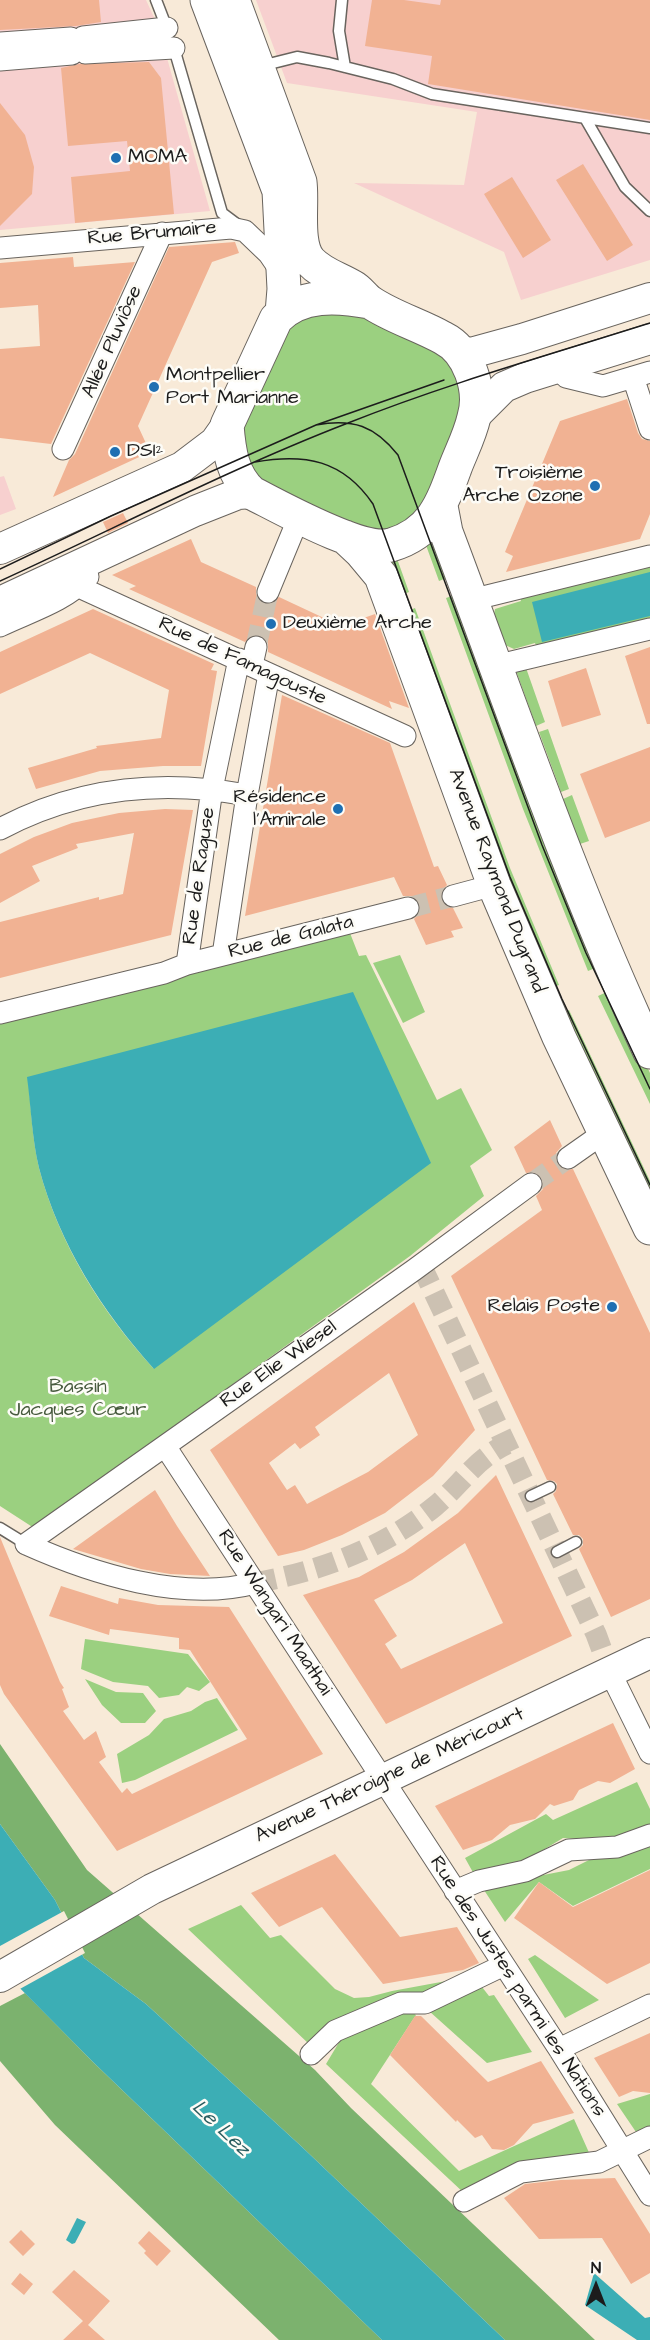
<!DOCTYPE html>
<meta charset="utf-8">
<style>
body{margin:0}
#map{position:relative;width:650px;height:2340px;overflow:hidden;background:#f8ead8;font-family:"Architects Daughter",sans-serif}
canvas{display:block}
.north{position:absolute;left:566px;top:2256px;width:60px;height:60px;-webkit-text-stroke:4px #fdfcf7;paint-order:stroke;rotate:0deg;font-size:16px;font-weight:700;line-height:24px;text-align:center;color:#1c1c1c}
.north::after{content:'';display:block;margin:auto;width:21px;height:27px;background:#1c1c1c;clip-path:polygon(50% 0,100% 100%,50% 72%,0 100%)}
</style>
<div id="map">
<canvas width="650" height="2340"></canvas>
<div class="north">N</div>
</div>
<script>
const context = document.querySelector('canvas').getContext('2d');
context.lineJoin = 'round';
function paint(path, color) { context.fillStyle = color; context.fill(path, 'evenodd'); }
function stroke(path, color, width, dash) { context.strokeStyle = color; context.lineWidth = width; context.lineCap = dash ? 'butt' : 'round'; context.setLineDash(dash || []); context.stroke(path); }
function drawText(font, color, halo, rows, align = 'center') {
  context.font = font + ' "Architects Daughter",sans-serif'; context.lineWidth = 5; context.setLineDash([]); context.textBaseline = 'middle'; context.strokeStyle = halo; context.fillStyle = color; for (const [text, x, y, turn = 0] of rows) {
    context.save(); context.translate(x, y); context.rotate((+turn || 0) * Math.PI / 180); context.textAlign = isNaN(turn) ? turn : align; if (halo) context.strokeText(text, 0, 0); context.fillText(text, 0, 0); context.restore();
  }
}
paint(new Path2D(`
 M 0,0 L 146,0 L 158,26 L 210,211 L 0,230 Z
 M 256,0 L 650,0 L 650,260 L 521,300 L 504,252 L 354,183 L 464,185 L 477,112 L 287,83 Z
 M 4,476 L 16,509 L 0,515 L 0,477 Z`), '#f7d0cf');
paint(new Path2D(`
 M 355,312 L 435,350 L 447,359 L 459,377 L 462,409 L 423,505 L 402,527 L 365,532 L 260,484 L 245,461 L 244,426 L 286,332 L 303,314 Z
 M 432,531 L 452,576 L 439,581 L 423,537 Z
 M 395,553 L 409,592 L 396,597 L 380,556 Z
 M 650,561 L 650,623 L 538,651 L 535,643 L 514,649 L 505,645 L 494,614 L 495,609 L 521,601 L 519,593 Z
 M 458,594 L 600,966 L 588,971 L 523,809 L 446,598 Z
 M 415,608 L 510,868 L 559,985 L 546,990 L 403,613 Z
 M 525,665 L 545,722 L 536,726 L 515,668 Z
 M 548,729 L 569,789 L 561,792 L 539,732 Z
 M 572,795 L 589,841 L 580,844 L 563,799 Z
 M 348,928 L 359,956 L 366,955 L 437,1100 L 461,1088 L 492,1150 L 470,1166 L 484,1196 L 410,1256 L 34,1528 L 0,1506 L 0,1021 ZM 28,1077 L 154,1369 C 101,1311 59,1244 39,1168 C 32,1139 31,1107 28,1077 Z
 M 400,955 L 425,1012 L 403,1023 L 373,963 Z
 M 611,990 L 650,1073 L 650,1104 L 598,996 Z
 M 569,1010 L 650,1181 L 650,1211 L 557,1015 Z
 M 85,1639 L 188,1654 L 210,1682 L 199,1691 L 187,1687 L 179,1695 L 159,1698 L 148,1686 L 113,1682 L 81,1669 Z
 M 85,1679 L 116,1692 L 143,1693 L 156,1711 L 145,1723 L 121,1723 L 102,1705 Z
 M 217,1698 L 238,1730 L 135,1780 L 122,1783 L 117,1754 L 149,1735 L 164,1719 L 191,1711 L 205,1702 Z
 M 637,1782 L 650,1809 L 650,1825 L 620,1842 L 563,1838 L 520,1864 L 475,1876 L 465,1858 L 546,1814 L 553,1820 Z
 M 650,1842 L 650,1869 L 573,1906 L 539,1882 L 505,1922 L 482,1887 L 569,1870 L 595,1857 Z
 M 241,1905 L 270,1938 L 281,1935 L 335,1989 L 354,1998 L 369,1997 L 392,1991 L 468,1977 L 310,2045 L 188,1929 Z
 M 535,1955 L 599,2000 L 565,2018 L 528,1959 Z
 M 482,1987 L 489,1996 L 494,1995 L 532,2052 L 487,2063 L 429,2011 Z
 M 406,2008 L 416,2015 L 371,2084 L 459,2171 L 574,2119 L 591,2157 L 465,2194 L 326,2064 L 341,2039 Z
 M 650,2094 L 650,2126 L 636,2132 L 617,2104 Z`), '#9bd080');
paint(new Path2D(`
 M 0,1744 L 87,1870 L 315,2070 L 351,2108 L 595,2340 L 505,2340 L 301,2146 L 146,2004 L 84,1958 L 55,1900 L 0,1824 Z
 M 25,1993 L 93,2062 L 382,2340 L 279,2340 L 55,2125 L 0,2061 L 0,2006 Z`), '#7cb26e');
paint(new Path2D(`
 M 650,572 L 650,616 L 542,642 L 532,602 Z
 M 353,992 L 431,1163 L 154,1369 C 102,1311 59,1244 39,1168 C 32,1139 31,1107 27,1077 Z
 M 0,1824 L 55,1900 L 84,1958 L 146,2004 L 301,2146 L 505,2340 L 382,2340 L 93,2062 L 0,1968 Z
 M 77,2218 L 86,2222 L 75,2243 L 72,2244 L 66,2240 Z
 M 594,2273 L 645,2318 L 650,2317 L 650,2340 L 637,2340 L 585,2305 Z`), '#3caeb5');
paint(new Path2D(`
 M 64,1911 L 85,1953 L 18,1990 L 0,1972 L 0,1946 Z`), '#f8ead8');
paint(new Path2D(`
 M 0,0 L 99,0 L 101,22 L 76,26 L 0,30 Z
 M 372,0 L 404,0 L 440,5 L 441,0 L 650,0 L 650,120 L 428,84 L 432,56 L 365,46 Z
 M 149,62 L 161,78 L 174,214 L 75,223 L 71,177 L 130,171 L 127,141 L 68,146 L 61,68 L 79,64 Z
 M 0,103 L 25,135 L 34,167 L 32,194 L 0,226 Z
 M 583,164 L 633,245 L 607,261 L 556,180 Z
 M 512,177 L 551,240 L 523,258 L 484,194 Z
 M 235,242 L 239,253 L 212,262 L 138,426 L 150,452 L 53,497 L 69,460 L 75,454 L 169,247 Z
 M 73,257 L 74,267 L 135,262 L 51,444 L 0,438 L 0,349 L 40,346 L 38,305 L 0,308 L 0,263 Z
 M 627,399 L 638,433 L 642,439 L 650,441 L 650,514 L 640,539 L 506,572 L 513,556 L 505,552 L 560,421 Z
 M 123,513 L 128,523 L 108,533 L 103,522 Z
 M 191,539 L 201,562 L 256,587 L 256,594 L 263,603 L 270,604 L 279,597 L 341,626 L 375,614 L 409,708 L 389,701 L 392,709 L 268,652 L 268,643 L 259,635 L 252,635 L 245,642 L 129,589 L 136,586 L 112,575 Z
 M 93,609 L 214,664 L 211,670 L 217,671 L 201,766 L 163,766 L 100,771 L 36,789 L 28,768 L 97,748 L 96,746 L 161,738 L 169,690 L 90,653 L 0,694 L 0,652 Z
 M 650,647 L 650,724 L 647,724 L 625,656 Z
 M 586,668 L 601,715 L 562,727 L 548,681 Z
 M 282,695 L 390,743 L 434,867 L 438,866 L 447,885 L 441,892 L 441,900 L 444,905 L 453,908 L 463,928 L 451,931 L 454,937 L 426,945 L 414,919 L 420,912 L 420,904 L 412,896 L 403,896 L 394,877 L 245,916 Z
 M 650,747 L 650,821 L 605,838 L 580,774 Z
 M 165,809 L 193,810 L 171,935 L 0,978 L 0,922 L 99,897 L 99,900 L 123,894 L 134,833 L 76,844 L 78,848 L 32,866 L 40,881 L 0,903 L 0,854 L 34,837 L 72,823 L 119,813 Z
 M 550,1120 L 562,1146 L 556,1153 L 557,1165 L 563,1170 L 573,1169 L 650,1333 L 650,1599 L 611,1617 L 579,1549 L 583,1545 L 583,1539 L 579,1535 L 573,1535 L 553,1494 L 556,1491 L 557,1484 L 554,1481 L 547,1480 L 451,1276 L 542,1210 L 536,1196 L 543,1189 L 542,1177 L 536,1172 L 526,1173 L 514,1147 Z
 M 414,1302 L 475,1430 L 433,1476 L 385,1513 L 342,1535 L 304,1550 L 278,1556 L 210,1450 ZM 389,1373 L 418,1435 L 368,1472 L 307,1504 L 295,1485 L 287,1490 L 269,1463 L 295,1443 L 300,1449 L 320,1435 L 315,1427 Z
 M 496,1475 L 572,1636 L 386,1724 L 303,1595 L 359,1577 L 404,1552 L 458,1513 ZM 465,1543 L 503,1623 L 401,1669 L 385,1644 L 397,1636 L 374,1600 L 412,1580 Z
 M 155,1490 L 177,1526 L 210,1576 L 170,1574 L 141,1569 L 73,1549 Z
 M 0,1537 L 60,1682 L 64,1688 L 62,1689 L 69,1707 L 63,1711 L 84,1740 L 96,1731 L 106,1757 L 99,1762 L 122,1793 L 127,1788 L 132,1794 L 247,1739 L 190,1650 L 179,1649 L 179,1638 L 110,1629 L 109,1635 L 49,1616 L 61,1586 L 118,1604 L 119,1598 L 158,1605 L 229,1607 L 323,1754 L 117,1851 L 4,1694 L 0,1685 Z
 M 613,1723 L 635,1769 L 610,1783 L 598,1781 L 579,1790 L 573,1800 L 554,1806 L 550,1804 L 535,1819 L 510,1825 L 492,1840 L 463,1850 L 435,1806 Z
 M 335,1854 L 400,1937 L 457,1927 L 479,1963 L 463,1970 L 383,1984 L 322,1907 L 279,1927 L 251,1893 Z
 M 650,1870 L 650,1963 L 607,1984 L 514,1918 L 539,1882 L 573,1907 Z
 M 415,2016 L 421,2016 L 488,2082 L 541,2061 L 574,2113 L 533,2124 L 514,2145 L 504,2150 L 492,2149 L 482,2135 L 475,2138 L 457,2120 L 456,2122 L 390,2055 Z
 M 650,2033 L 650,2093 L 633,2091 L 619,2097 L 594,2058 Z
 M 615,2178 L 650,2234 L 650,2273 L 631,2284 L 602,2238 L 539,2239 L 504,2198 L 525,2184 L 561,2180 Z
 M 21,2230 L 35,2244 L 23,2256 L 9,2242 Z
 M 149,2231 L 171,2251 L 157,2266 L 144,2253 L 146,2251 L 138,2243 Z
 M 74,2270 L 110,2301 L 88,2325 L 105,2340 L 63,2340 L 83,2321 L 52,2292 Z
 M 20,2273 L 33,2284 L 24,2295 L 11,2284 Z`), '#f1b293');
stroke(new Path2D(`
 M 256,647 L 268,592
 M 408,908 L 453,896
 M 531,1184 L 568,1158
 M 421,1265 L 596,1634 L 610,1672
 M 255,1583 C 320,1571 382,1549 434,1507 C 460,1486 475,1459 507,1444`), '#ccc1b2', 21, [21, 10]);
const lane = new Path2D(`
 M 156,0 L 168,31
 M 342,0 L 339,31 L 345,67
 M 173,45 L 222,213 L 238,225
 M 261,66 L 297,57 L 329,63 L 393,79 L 432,94 L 650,128
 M 585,118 L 625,187 L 650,211
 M 531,1496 L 550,1487
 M 0,1528 L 26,1544
 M 557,1552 L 576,1542`);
const street = new Path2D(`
 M 83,37 L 167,28
 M 0,43 L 71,38
 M 85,53 L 174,48
 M 0,60 L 72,54
 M 0,248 L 231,228 L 245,231 L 269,254 L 282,273
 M 559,368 L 566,377 L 603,386 L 650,372
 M 633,377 L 650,429
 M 63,449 L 162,233
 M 79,587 L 405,736
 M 268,592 L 299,517
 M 471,600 L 650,556
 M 0,626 C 29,612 66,601 88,577
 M 252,665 L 256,647
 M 495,666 L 650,629
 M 0,829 C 77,788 161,779 247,795
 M 453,896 L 494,885
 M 223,955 L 247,795 L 269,674
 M 187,964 L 212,789 L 239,659
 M 0,1013 L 164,973 L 187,964 L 408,908
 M 568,1158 L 605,1132
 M 165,1446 L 559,2049 L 650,2195
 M 26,1544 L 414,1270 L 531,1184
 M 26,1544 C 93,1574 182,1602 255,1583
 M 610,1672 L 650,1753
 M 455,1891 L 479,1881 L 525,1871 L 569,1850 L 617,1847 L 650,1835
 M 559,2049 L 650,2005
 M 311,2054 L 335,2031 L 401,2003 L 425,2003 L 504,1965
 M 464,2201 L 521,2172 L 599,2162 L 650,2137`);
const secondary = new Path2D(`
 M 460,351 L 471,353 L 522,339 L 650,298
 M 475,416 L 504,387 L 525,378 L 650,339
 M 0,549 L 182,467 L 215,442 L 227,425
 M 0,602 L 195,511 L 238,494 L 252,493
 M 0,1977 L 152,1889 L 650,1653`);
const primary = new Path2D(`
 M 207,0 L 279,191 L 284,289 L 282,313
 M 233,0 L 300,182 C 303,204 295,244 310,261 C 322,274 338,278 353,287 C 359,290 364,298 370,302 C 392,317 420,325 443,338 C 469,351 482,390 474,417 C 470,435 461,452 455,468 C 442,504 432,533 391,545 C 361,553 282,508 252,493 C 232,475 229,451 227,425 L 276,319 C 300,293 338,296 370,302
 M 441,506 L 446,532 C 512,707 571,883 650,1052
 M 345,537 L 361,552 L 381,576 L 494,885 L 559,1037 L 650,1228`);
stroke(lane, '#69645e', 13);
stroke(street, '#69645e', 23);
stroke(secondary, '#69645e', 32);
stroke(primary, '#69645e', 35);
stroke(lane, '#fff', 10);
stroke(street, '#fff', 21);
stroke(secondary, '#fff', 30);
stroke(primary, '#fff', 33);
stroke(new Path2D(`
 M 316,425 C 353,418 375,426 398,455 L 542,845 L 586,953 L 650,1089
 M 255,462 C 305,453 343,460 373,504 L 510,877 L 562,999 L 650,1185
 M 0,569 L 111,516 L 316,425 L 444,380
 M 0,581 C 116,528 229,469 348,423 C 446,384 549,355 650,323`), '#1c1c1c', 1.5);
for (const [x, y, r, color] of [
 [116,158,6,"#1f6fb2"],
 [154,387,6,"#1f6fb2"],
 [115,452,6,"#1f6fb2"],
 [595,486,6,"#1f6fb2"],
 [271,624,6,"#1f6fb2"],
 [338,809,6,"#1f6fb2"],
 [612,1307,6,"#1f6fb2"]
]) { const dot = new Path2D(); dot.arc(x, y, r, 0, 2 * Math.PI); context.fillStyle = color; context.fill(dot); stroke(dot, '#fdfcf7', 2); }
drawText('20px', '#1c1c1c', '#fdfcf7', [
 ["MOMA",128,158],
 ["Montpellier",166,376],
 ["Port Marianne",166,399],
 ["DSI²",127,452],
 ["Troisième",583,474,"right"],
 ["Arche Ozone",583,497,"right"],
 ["Deuxième Arche",283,624],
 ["Résidence",326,798,"right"],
 ["l'Amirale",326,821,"right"],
 ["Relais Poste",600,1307,"right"]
], 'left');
drawText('20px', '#1c1c1c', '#fdfcf7', [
 ["Rue Brumaire",152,234,-5],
 ["Allée Pluviôse",113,342,-66],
 ["Rue de Famagouste",242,662,25],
 ["Rue de Raguse",200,876,-82],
 ["Avenue Raymond Dugrand",496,881,69],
 ["Rue de Galata",291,938,-14],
 ["Rue Elie Wiesel",279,1365,-35],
 ["Rue Wangari Maathai",274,1613,57],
 ["Avenue Théroigne de Méricourt",390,1776,-25],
 ["Rue des Justes parmi les Nations",517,1987,57]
]);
drawText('20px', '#485b3f', '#fdfcf7', [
 ["Bassin",78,1388],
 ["Jacques Cœur",78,1411]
]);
drawText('italic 21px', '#2a5e61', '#fdfcf7', [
 ["Le Lez",220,2129,43]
]);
</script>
